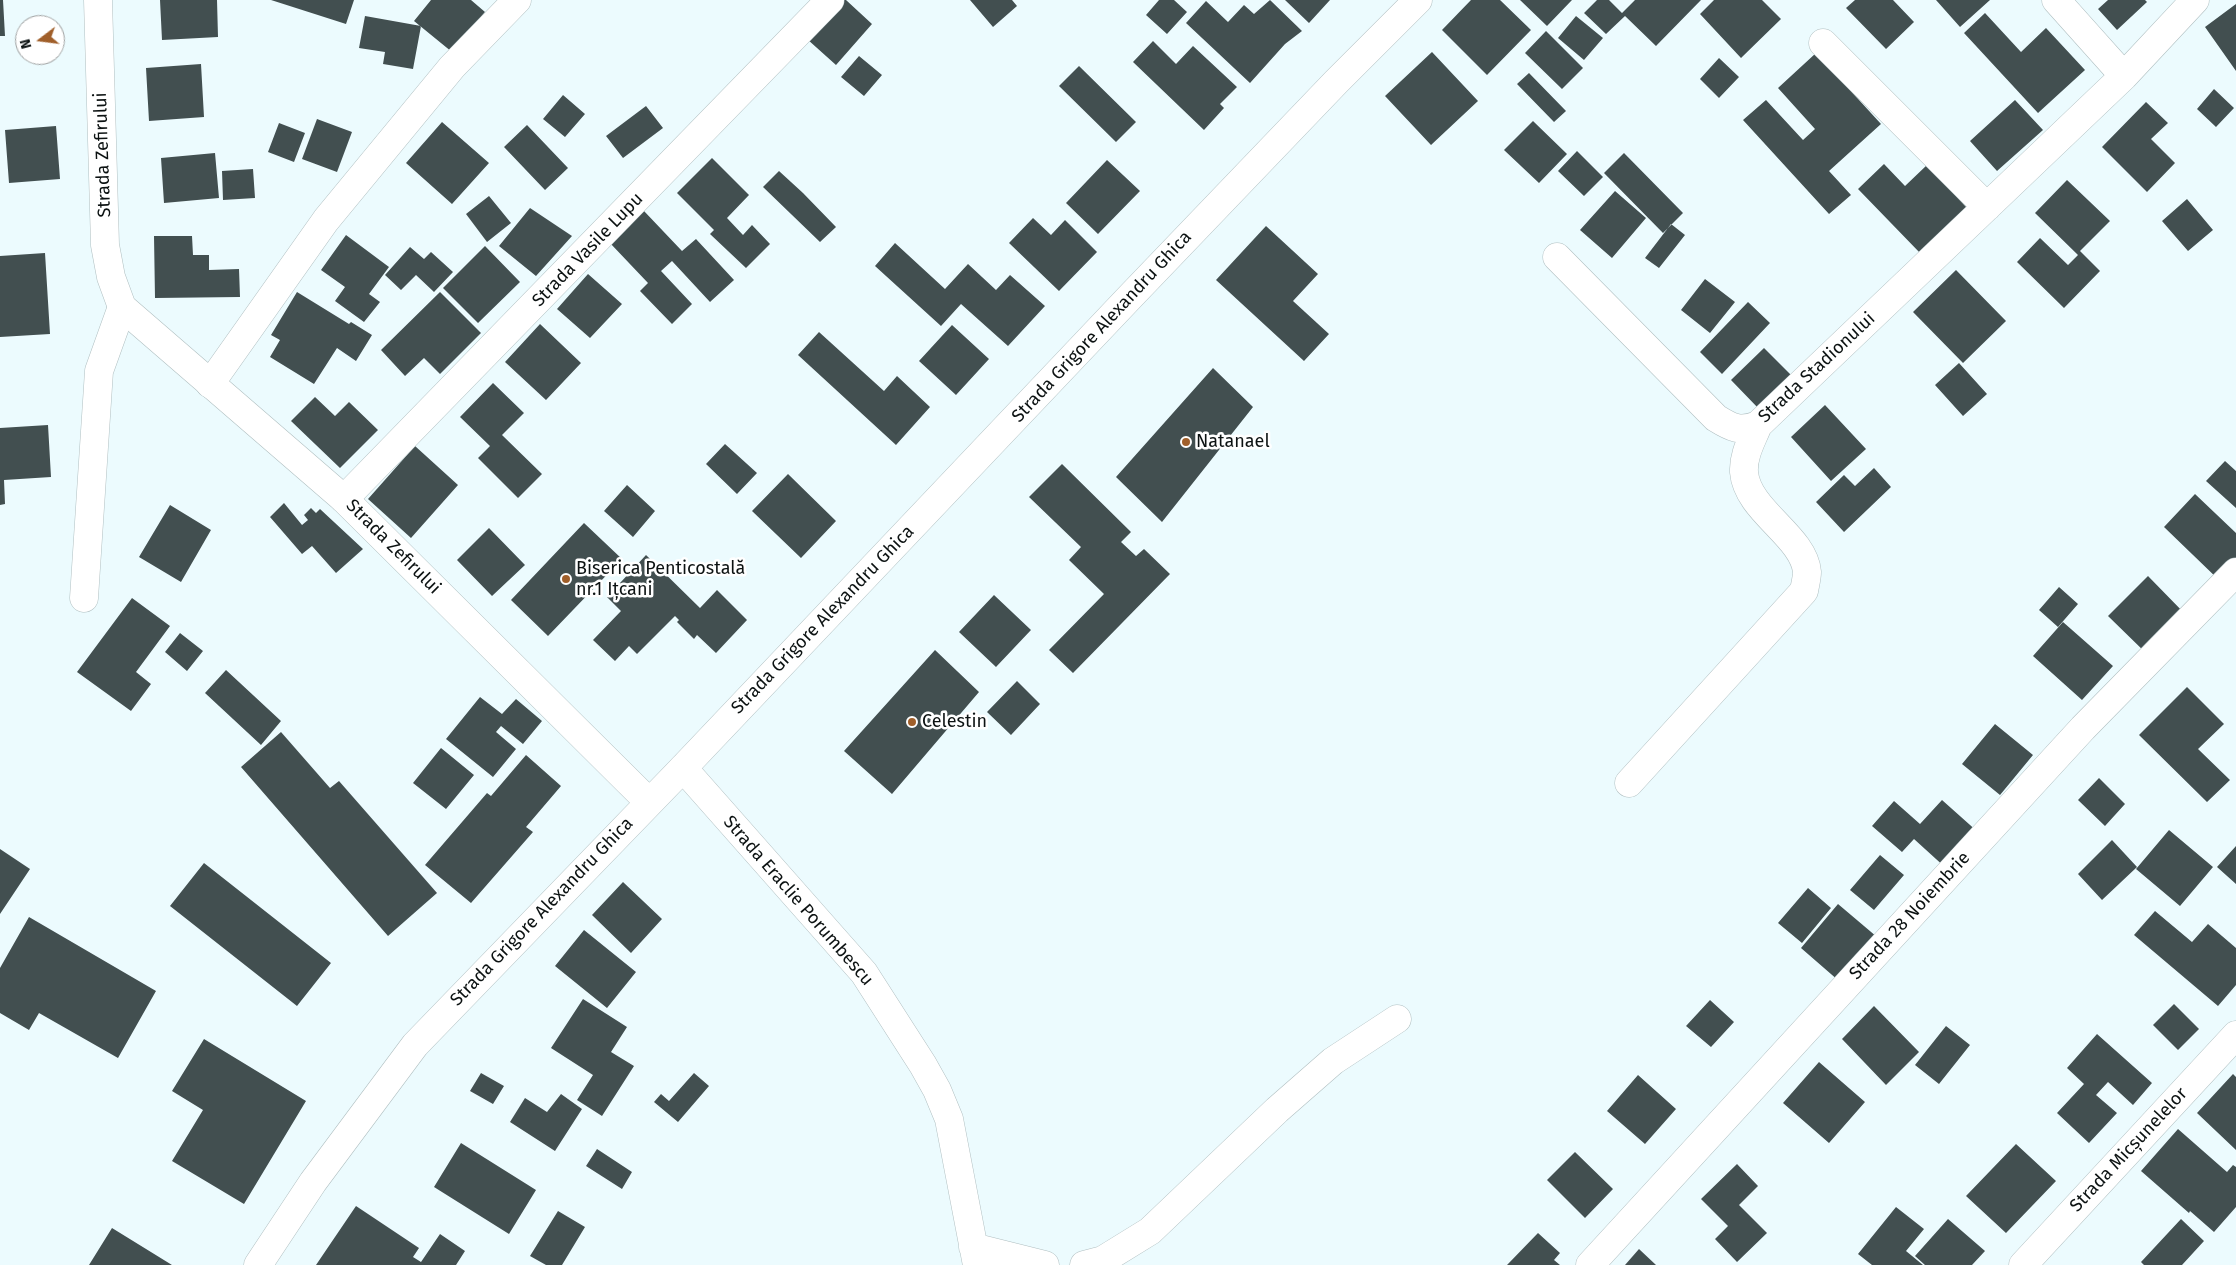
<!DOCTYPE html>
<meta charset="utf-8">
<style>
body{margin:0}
#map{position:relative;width:2236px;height:1265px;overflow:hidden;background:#ecfbfe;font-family:"Fira Sans",sans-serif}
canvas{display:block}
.north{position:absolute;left:15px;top:15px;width:50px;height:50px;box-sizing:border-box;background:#fff;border:1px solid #9ea0a0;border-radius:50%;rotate:255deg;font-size:14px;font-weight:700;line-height:20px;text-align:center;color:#0c1212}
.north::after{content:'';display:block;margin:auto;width:18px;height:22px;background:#a05f2a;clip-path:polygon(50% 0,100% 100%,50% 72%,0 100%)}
</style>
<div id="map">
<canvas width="2236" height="1265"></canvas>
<div class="north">N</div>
</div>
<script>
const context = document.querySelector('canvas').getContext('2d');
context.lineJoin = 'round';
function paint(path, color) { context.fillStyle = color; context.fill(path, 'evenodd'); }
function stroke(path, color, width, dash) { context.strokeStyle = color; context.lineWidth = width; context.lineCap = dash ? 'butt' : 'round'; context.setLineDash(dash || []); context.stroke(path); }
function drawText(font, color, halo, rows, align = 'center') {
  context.font = font + ' "Fira Sans",sans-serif'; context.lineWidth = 5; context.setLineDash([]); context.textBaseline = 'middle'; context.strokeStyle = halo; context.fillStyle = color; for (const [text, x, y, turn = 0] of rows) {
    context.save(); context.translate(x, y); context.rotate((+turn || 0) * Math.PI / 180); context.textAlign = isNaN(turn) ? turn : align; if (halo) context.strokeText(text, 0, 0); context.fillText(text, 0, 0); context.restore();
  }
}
paint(new Path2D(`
 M 0,0 L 3,0 L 5,36 L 0,36 Z
 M 160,0 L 217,0 L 218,37 L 162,40 Z
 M 271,0 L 354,0 L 346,24 Z
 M 431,0 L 471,0 L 485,12 L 452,52 L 414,21 Z
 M 842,0 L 846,0 L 872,24 L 836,65 L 807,39 Z
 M 970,0 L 1012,0 L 1017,6 L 993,27 Z
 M 1159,0 L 1174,0 L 1187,12 L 1167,34 L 1146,15 Z
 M 1270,0 L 1302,31 L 1285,44 L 1250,83 L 1186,23 L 1206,1 L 1228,22 L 1244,5 L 1254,14 Z
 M 1285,0 L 1330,0 L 1309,23 Z
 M 1471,0 L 1500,0 L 1531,30 L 1487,75 L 1442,30 Z
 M 1520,0 L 1572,0 L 1547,26 Z
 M 1597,0 L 1609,0 L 1622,13 L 1635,0 L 1701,0 L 1656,46 L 1625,16 L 1606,34 L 1584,13 Z
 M 1714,0 L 1762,0 L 1781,19 L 1741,58 L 1700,14 Z
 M 1855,0 L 1893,0 L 1914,22 L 1886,49 L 1846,8 Z
 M 1936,0 L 1990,0 L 1960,27 Z
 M 2108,0 L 2145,0 L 2147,2 L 2117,30 L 2098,9 Z
 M 2236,4 L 2236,71 L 2205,27 Z
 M 1985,13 L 2021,52 L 2046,28 L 2085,70 L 2038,113 L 1964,33 Z
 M 365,16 L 421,26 L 413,69 L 383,64 L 385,52 L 359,48 Z
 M 1576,16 L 1603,38 L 1584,60 L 1558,38 Z
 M 1546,31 L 1583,68 L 1562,89 L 1525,53 Z
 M 1153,41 L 1176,64 L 1193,46 L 1237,87 L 1220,104 L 1224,108 L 1204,130 L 1133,62 Z
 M 1432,52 L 1478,101 L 1431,145 L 1385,96 Z
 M 1816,53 L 1881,124 L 1829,171 L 1851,195 L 1829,214 L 1743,120 L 1766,100 L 1803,140 L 1815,129 L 1778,88 Z
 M 859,56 L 882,75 L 864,96 L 841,77 Z
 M 1719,58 L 1739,77 L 1719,98 L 1700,79 Z
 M 201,64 L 204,117 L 149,121 L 146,68 Z
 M 1079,66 L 1136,122 L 1116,142 L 1059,86 Z
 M 1529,73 L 1566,111 L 1554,122 L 1517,84 Z
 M 2214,89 L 2234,108 L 2216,127 L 2197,109 Z
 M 563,95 L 585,114 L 565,137 L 543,119 Z
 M 2015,100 L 2043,130 L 1997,171 L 1970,141 Z
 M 2146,102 L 2168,123 L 2151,139 L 2175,163 L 2147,192 L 2102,147 Z
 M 646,106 L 663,128 L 623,158 L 606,136 Z
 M 317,119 L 352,132 L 337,172 L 302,159 Z
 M 1533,121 L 1567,154 L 1539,183 L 1504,150 Z
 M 442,122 L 489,163 L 452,204 L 406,163 Z
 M 279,123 L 305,133 L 294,162 L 268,152 Z
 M 527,125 L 568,168 L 545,190 L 504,147 Z
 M 56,126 L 60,179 L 9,183 L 5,130 Z
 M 1577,151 L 1603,177 L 1584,196 L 1558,171 Z
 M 215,153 L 219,198 L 164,203 L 161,158 Z
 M 1624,153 L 1683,213 L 1663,233 L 1604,173 Z
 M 712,158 L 749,195 L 727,218 L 743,235 L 752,225 L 770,244 L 746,268 L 710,234 L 714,230 L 677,193 Z
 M 1107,160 L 1140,191 L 1098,234 L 1066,203 Z
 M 1884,164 L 1905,186 L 1927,165 L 1968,209 L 1921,254 L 1858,189 Z
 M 253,169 L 255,198 L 223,200 L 222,171 Z
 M 779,171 L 803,193 L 836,227 L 820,242 L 763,187 Z
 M 2067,180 L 2110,221 L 2080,251 L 2100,271 L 2064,308 L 2017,262 L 2040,238 L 2068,265 L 2078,255 L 2035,213 Z
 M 1615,191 L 1646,218 L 1612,258 L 1580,230 Z
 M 489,196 L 511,223 L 487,242 L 466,214 Z
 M 2187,199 L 2213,230 L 2188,251 L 2162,221 Z
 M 530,208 L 572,236 L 536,276 L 499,246 Z
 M 644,211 L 682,251 L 696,239 L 734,280 L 710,302 L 672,261 L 661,271 L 692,304 L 672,324 L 640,291 L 648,283 L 610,243 Z
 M 1033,218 L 1051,235 L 1065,220 L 1097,252 L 1059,291 L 1009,243 Z
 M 1671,224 L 1685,235 L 1659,268 L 1645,258 Z
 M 1266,226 L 1318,274 L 1293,301 L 1329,334 L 1304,361 L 1216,280 Z
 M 346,235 L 389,267 L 369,294 L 380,302 L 364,322 L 335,301 L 345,287 L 321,270 Z
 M 154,236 L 192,236 L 193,255 L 209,255 L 209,270 L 239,269 L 240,297 L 155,298 Z
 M 895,243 L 945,289 L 968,264 L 996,290 L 1010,275 L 1045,306 L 1008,346 L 961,304 L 941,326 L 875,266 Z
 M 485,246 L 520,282 L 478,323 L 443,288 Z
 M 410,247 L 424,259 L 431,252 L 453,272 L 434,292 L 416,275 L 401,290 L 385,275 Z
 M 45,253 L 50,334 L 0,337 L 0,256 Z
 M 1956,270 L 2006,321 L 1963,363 L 1913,312 Z
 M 588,274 L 622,304 L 590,338 L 557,309 Z
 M 1705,279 L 1735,302 L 1710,333 L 1681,310 Z
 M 297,292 L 349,324 L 351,322 L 372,335 L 356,361 L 337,348 L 314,384 L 270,357 L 280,340 L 271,335 Z
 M 440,292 L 481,333 L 440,374 L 424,358 L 405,376 L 381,350 Z
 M 1748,302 L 1770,323 L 1722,374 L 1700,352 Z
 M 540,324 L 581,363 L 546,400 L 505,362 Z
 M 952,325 L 989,359 L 956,395 L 919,361 Z
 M 819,332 L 884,391 L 897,376 L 930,407 L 896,445 L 798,355 Z
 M 1764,348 L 1792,376 L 1759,409 L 1731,380 Z
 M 1959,363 L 1987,394 L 1963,416 L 1935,385 Z
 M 1213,368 L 1253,407 L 1162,522 L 1116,477 Z
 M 493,383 L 524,413 L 502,435 L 542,474 L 518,498 L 478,458 L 490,446 L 460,417 Z
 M 315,397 L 335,416 L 349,402 L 378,430 L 340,468 L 291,421 Z
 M 1825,405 L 1866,449 L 1831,481 L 1791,437 Z
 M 48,425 L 51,477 L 4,480 L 5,504 L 0,505 L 0,428 Z
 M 725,444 L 757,473 L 737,494 L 706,464 Z
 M 415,446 L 458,485 L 411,538 L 368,499 Z
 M 2225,461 L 2236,471 L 2236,508 L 2206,481 Z
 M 1062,464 L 1131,532 L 1121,542 L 1136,556 L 1144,549 L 1170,574 L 1073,673 L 1049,650 L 1104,594 L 1069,560 L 1081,547 L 1029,497 Z
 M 1874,468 L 1891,487 L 1844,532 L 1816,502 L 1844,475 L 1855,486 Z
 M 788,474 L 836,521 L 801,558 L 752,511 Z
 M 627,485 L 655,511 L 633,537 L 604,511 Z
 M 2195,494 L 2236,533 L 2236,566 L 2221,582 L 2164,527 Z
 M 284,503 L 302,525 L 308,520 L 304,515 L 311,508 L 316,513 L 320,509 L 363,549 L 336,573 L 312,546 L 302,554 L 270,517 Z
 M 170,505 L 211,530 L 181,582 L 139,557 Z
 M 584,523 L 622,559 L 548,636 L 511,600 Z
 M 489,528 L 525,565 L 492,596 L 457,560 Z
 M 646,555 L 700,608 L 717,590 L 747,620 L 716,653 L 697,635 L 694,639 L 677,622 L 679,620 L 675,616 L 637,654 L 629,646 L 615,661 L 593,640 L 621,611 L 607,597 Z
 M 2148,576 L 2188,617 L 2149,656 L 2108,616 Z
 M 2059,587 L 2078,604 L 2058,627 L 2039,610 Z
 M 994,595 L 1031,630 L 996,667 L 959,632 Z
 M 132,598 L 170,626 L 136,672 L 151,684 L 131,711 L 77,672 Z
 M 2063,622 L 2113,666 L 2082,700 L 2033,656 Z
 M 180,633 L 203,651 L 187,671 L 165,652 Z
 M 935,650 L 979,692 L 892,794 L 844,751 Z
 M 226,670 L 281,721 L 261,745 L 205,693 Z
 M 1017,681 L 1040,704 L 1011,735 L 987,712 Z
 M 2187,687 L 2224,724 L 2198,749 L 2230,780 L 2207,802 L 2139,735 Z
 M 480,697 L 502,714 L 516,699 L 542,721 L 523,744 L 501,726 L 496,732 L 516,749 L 493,777 L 446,739 Z
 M 1995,724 L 2033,755 L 2000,795 L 1962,764 Z
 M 281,732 L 330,788 L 339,781 L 437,893 L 388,936 L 241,767 Z
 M 441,748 L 474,775 L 446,809 L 413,783 Z
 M 526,755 L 561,786 L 526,827 L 533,832 L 471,903 L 425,865 L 487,793 L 491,796 Z
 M 2099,778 L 2125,804 L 2105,826 L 2078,800 Z
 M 1942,800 L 1979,833 L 1947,869 L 1914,839 L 1902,852 L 1872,826 L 1894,801 L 1920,824 Z
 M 2169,830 L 2213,867 L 2180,906 L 2136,869 Z
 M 2112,840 L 2137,867 L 2102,900 L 2078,874 Z
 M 2236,846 L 2236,884 L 2217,867 Z
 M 0,849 L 30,869 L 0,914 Z
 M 1880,855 L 1904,875 L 1874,910 L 1850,890 Z
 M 204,863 L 331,963 L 297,1006 L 170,906 Z
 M 623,882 L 662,919 L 631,953 L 592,915 Z
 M 1808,888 L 1831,908 L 1802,943 L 1778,923 Z
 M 1838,904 L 1877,937 L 1839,981 L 1801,948 Z
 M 2155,911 L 2192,942 L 2208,924 L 2236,948 L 2236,985 L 2218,1006 L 2134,935 Z
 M 29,917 L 156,991 L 118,1058 L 39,1013 L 29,1030 L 0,1013 L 0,968 Z
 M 584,930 L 636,972 L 607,1008 L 555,966 Z
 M 583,999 L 627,1027 L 611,1052 L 634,1066 L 602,1116 L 577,1100 L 593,1075 L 551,1048 Z
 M 1710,1000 L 1734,1022 L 1711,1047 L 1686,1026 Z
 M 2174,1004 L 2199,1029 L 2178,1050 L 2153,1025 Z
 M 1874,1006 L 1919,1052 L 1886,1085 L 1842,1039 Z
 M 1946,1026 L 1970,1045 L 1939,1084 L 1915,1065 Z
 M 2097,1034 L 2152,1083 L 2133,1105 L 2108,1082 L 2096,1095 L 2117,1113 L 2089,1143 L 2057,1113 L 2084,1084 L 2067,1068 Z
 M 204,1039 L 306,1101 L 244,1204 L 172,1161 L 203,1110 L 172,1091 Z
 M 1819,1062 L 1865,1102 L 1829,1143 L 1783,1103 Z
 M 481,1073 L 504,1086 L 493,1104 L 470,1091 Z
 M 694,1073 L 709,1086 L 678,1122 L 654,1102 L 661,1094 L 669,1101 Z
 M 2233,1074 L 2236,1077 L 2236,1150 L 2197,1113 Z
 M 1638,1075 L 1676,1109 L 1645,1144 L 1607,1111 Z
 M 561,1094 L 582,1109 L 555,1151 L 510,1122 L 525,1098 L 547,1112 Z
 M 2178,1129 L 2227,1172 L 2233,1165 L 2236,1167 L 2236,1207 L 2214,1232 L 2190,1211 L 2189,1213 L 2141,1171 Z
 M 461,1143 L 536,1190 L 509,1234 L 434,1187 Z
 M 2016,1144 L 2056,1181 L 2006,1233 L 1966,1196 Z
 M 597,1149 L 632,1172 L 622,1189 L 586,1166 Z
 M 1575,1152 L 1613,1189 L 1585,1218 L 1547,1180 Z
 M 1737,1164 L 1758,1186 L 1739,1205 L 1767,1233 L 1737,1262 L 1715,1239 L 1728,1226 L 1701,1199 Z
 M 356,1206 L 419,1248 L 413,1257 L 421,1262 L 440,1234 L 465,1251 L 456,1265 L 316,1265 Z
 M 1896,1207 L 1924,1229 L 1906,1251 L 1923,1265 L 1872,1265 L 1858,1254 Z
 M 558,1211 L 585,1227 L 562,1265 L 546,1265 L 530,1256 Z
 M 1948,1219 L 1985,1251 L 1972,1265 L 1925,1265 L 1915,1256 Z
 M 2181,1219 L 2204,1241 L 2182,1265 L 2144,1265 L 2141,1262 Z
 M 112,1228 L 172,1265 L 89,1265 Z
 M 1538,1233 L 1560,1253 L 1554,1260 L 1560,1265 L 1507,1265 Z
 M 1639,1249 L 1656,1265 L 1625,1265 Z`), '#424f50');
const street = new Path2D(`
 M 2056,0 L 2124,76
 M 1823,43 L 1987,207
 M 1557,257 L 1716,418 C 1732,428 1740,432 1758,425 L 2124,76 L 2195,0
 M 210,384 L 326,220 L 452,67 L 517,0
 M 344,499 L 830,0
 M 84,598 L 99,371 L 122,307
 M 683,768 L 864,973 L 923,1065 L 937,1090 L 949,1119 L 977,1265
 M 1629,783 L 1804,591 C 1805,585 1807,578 1807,572 C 1804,536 1747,511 1744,472 C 1743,455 1752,440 1758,425
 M 973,1247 L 1045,1265
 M 1084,1265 L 1103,1260 L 1150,1231 L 1277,1110 L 1333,1061 L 1397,1019
 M 1590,1265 L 2083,728 L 2236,572
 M 2023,1265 L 2236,1035`);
const secondary = new Path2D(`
 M 98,0 L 105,245 L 111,277 L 122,307 L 344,499 L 649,802`);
const primary = new Path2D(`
 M 258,1265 L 313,1182 L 415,1045 L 683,768 L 1128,299 L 1336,82 L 1418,0`);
stroke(street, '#b0bfc1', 29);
stroke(secondary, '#b0bfc1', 29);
stroke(primary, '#b0bfc1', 29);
stroke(street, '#fff', 28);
stroke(secondary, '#fff', 28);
stroke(primary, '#fff', 28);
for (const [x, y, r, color] of [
 [1186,442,5,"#a05f2a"],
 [566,579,5,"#a05f2a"],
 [912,722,5,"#a05f2a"]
]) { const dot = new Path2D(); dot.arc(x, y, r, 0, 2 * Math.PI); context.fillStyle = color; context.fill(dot); stroke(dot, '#fff', 2); }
drawText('18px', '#0c1212', '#fff', [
 ["Strada Zefirului",103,155,-92],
 ["Strada Vasile Lupu",588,250,-46],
 ["Strada Grigore Alexandru Ghica",1102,327,-47],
 ["Strada Stadionului",1817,368,-43],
 ["Strada Zefirului",393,547,45],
 ["Strada Grigore Alexandru Ghica",823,620,-46],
 ["Strada Eraclie Porumbescu",798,901,49],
 ["Strada Grigore Alexandru Ghica",542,912,-46],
 ["Strada 28 Noiembrie",1910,916,-47],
 ["Strada Micșunelelor",2129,1150,-47]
]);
drawText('18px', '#0c1212', '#fff', [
 ["Natanael",1196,442],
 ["Biserica Penticostală",576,569],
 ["nr.1 Ițcani",576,590],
 ["Celestin",922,722]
], 'left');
</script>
